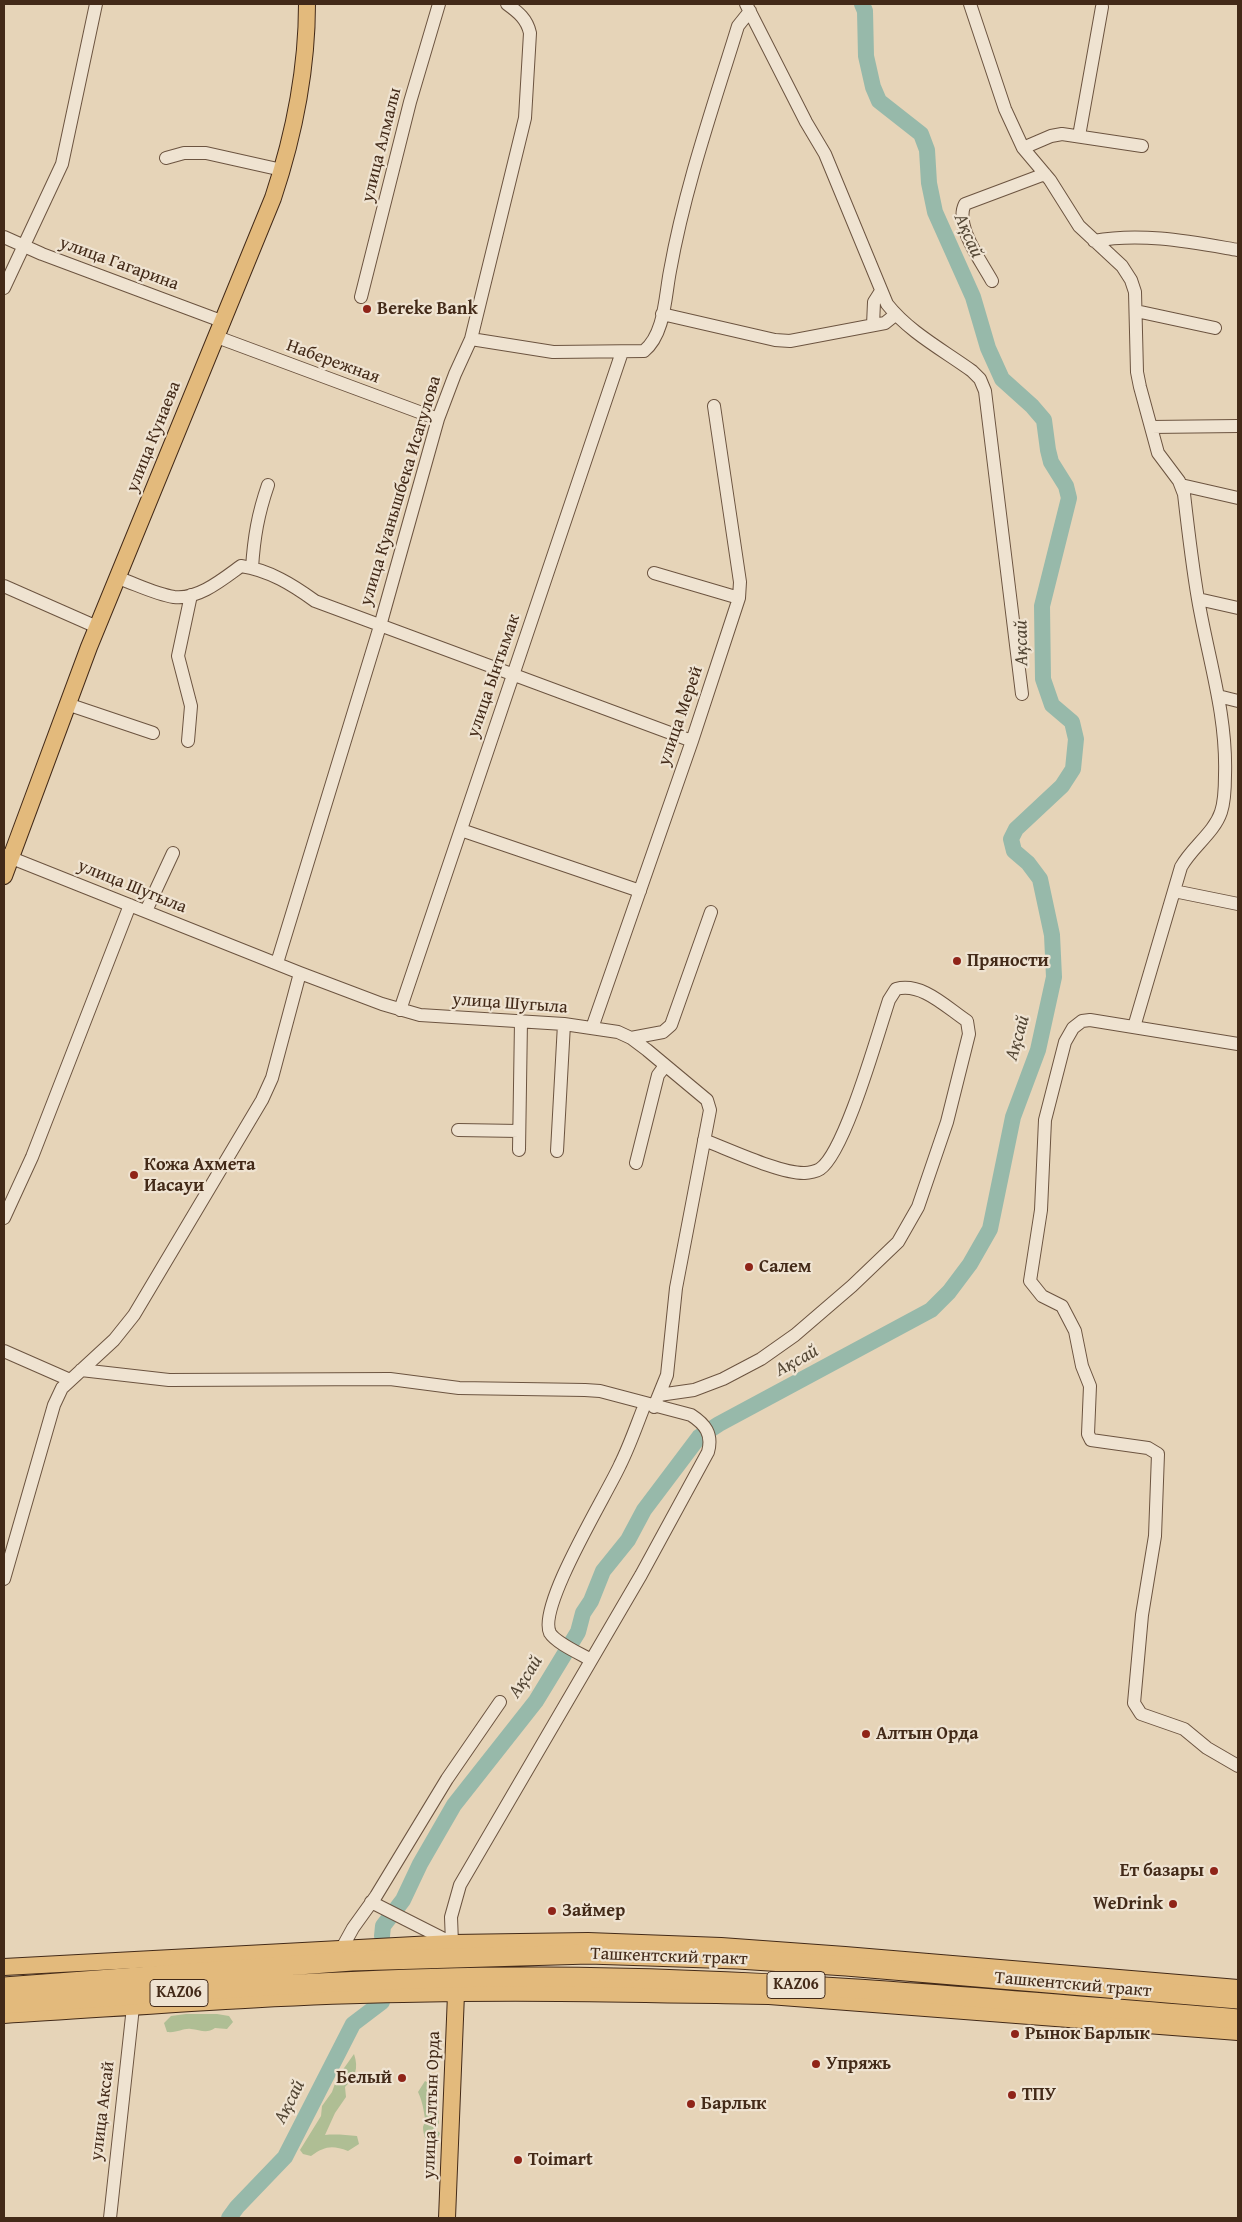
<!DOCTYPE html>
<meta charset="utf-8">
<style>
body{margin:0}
#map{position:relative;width:1242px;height:2222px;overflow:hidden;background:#e6d4b8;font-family:"Gentium Book Plus",serif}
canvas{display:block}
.frame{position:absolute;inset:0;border:5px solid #432a18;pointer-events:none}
</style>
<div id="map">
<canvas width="1242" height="2222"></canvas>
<div class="frame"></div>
</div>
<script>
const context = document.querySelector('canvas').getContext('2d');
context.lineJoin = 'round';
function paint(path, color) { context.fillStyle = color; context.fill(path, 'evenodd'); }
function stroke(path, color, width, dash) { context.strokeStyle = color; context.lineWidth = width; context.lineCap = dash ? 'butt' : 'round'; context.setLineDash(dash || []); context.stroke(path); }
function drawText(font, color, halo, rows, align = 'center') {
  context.font = font + ' "Gentium Book Plus",serif'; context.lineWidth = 4.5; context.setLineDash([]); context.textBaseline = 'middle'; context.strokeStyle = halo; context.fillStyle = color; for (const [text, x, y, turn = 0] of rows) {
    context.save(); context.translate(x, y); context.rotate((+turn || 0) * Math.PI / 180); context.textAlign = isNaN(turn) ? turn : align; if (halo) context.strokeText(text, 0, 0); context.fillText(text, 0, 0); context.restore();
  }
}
paint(new Path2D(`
 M 186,2014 L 217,2014 L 229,2016 L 233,2022 L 227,2029 L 215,2028 C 207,2034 200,2030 191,2029 C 183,2028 178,2033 167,2032 L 164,2023 L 171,2016 Z
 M 354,2054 C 359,2069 355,2077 345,2087 L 346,2097 L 335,2113 L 325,2135 C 335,2134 346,2135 357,2136 L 359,2144 L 348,2151 C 332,2145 325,2146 311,2156 L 303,2154 L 300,2150 L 321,2116 L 322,2106 L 332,2092 L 337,2078 Z
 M 425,2081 C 443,2090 436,2105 439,2123 L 435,2129 L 440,2133 L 433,2149 C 427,2144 423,2135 423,2127 C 424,2124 425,2123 425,2119 C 424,2111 422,2100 418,2092 Z`), '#afbe94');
stroke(new Path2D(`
 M 382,1936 L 383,1926 L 403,1900 L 420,1864 L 454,1805 L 536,1701 L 578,1632 L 583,1613 L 591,1601 L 603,1571 L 628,1540 L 644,1510 L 699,1437 L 719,1424 L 931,1310 L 949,1292 L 970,1264 L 990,1229 L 1013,1117 L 1038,1050 L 1054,977 L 1052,935 L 1040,879 L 1028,863 L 1014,851 L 1011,839 L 1016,829 L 1062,786 L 1073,769 L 1076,739 L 1072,722 L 1052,705 L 1043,679 L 1042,606 L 1069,498 L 1066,486 L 1051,462 L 1048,450 L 1044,420 L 1032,406 L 1002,379 L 988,348 L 973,297 L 935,212 L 929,183 L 927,150 L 921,134 L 879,101 L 873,87 L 866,56 L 865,11 L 862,4
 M 229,2218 L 237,2207 L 285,2157 L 353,2024 L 382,2002`), '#97b9aa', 16);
const minor = new Path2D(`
 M 746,4 L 806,122 L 825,154 L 887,304 C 909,332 943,350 972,371 L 980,379 L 985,391 L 1022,694
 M 970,4 L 1005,109 L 1023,148 L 1050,180 L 1079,226 L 1122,266 L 1131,280 L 1135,292 L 1137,372 L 1140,387 L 1158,453 L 1179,481 L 1184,494 C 1188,529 1192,564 1198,599 C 1208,658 1227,714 1225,775 C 1225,787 1225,800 1221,812 C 1214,833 1192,847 1181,867 L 1134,1027
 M 1079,136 L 1102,7
 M 1023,148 L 1051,136 L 1062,134 L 1142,146
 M 166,158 L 184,153 L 206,153 L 282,170
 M 4,237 L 42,254 L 224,322
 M 1094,241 C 1142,232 1191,242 1238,250
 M 992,281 C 981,261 954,225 965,204 L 1045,174
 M 4,288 L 62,164 L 96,4
 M 361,297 L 410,102 L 439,4
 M 1136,311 L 1215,328
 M 662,314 L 775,340 L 790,341 L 885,323 L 895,315
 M 873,325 L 874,302 L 881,291
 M 217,337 L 438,419
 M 471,339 L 553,352 L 644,351 C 665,334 665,296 670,271 C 685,187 713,107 738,26 L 750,11
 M 1151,427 L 1238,426
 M 1181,485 L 1238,498
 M 252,568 C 254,537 258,514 268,485
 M 654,573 L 739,598
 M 118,578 C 136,584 155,594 174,597 C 198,600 223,579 241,566 C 269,570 293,585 315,601 L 692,741
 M 4,586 L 97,627
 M 1198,599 L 1238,608
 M 1218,696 L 1238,701
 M 67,704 L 153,733
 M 188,741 L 191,706 L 178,656 L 191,595
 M 461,830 L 640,891
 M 4,855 L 300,973 L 382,1004 L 420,1015 L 564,1024 L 618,1032 L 631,1038 L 647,1050 L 707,1100 L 710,1110 L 676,1288 L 667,1375 L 654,1407
 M 1174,891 L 1238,904
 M 146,911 L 173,853
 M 277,963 L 380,626 L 438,419 L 455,374 L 471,339 L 525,118 L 530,33 C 527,19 518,12 507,4
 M 400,1010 L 622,352
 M 592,1028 L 692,741 L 739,598 L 740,582 L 714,406
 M 631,1038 L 663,1032 L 671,1025 L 711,912
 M 1238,1044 L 1090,1020 L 1082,1021 L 1073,1028 L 1065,1042 L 1045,1120 L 1041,1210 L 1030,1281 L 1042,1296 L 1062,1306 L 1075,1331 L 1082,1366 L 1090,1386 L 1088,1434 L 1091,1440 L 1148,1448 L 1158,1454 L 1155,1536 L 1142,1615 L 1134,1703 L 1141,1714 L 1184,1729 L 1207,1748 L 1238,1766
 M 458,1130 L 519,1131
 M 519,1150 L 521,1021
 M 557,1151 L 564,1024
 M 636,1163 L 658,1075 L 665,1066
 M 4,1218 L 32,1157 L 130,905
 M 4,1351 L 70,1380
 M 81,1370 L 169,1380 L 390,1379 L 459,1388 L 585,1390 L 600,1391 L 691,1415 C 705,1424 713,1434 708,1452 L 641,1575 L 460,1885 L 451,1917 L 452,1943 L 371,1902
 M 659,1395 L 694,1390 L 723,1379 L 761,1359 L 795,1335 L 852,1286 L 898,1242 L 918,1207 L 947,1122 L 969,1034 L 967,1021 C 946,1007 922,982 896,989 L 889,1000 C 878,1033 845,1152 820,1169 C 817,1171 809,1173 805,1173 C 781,1174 728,1149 704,1140
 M 4,1579 L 54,1405 L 62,1388 L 114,1340 L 134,1315 L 262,1100 L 272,1078 L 300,973
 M 591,1660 C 581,1654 556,1643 550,1633 C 537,1607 607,1494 620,1465 C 630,1445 637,1424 645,1404
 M 342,1948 L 353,1928 L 376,1896 L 447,1779 L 500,1702
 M 110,2218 L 133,2007`);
const major = new Path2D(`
 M 4,876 L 89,647 L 273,198 C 294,135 307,70 307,4
 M 4,1967 L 452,1943 L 588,1941 L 721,1946 L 845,1955 L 1238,1988
 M 4,2015 C 137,2007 270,1996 403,1994 C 525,1991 647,1994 769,1996 L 1238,2032
 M 447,2218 L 456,1994`);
const highway = new Path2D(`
 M 4,1987 L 352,1961 L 589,1954 L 738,1959 L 846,1966 L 1238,1999
 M 4,2004 C 183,1992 364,1976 544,1977 C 776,1978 1007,2000 1238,2019`);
stroke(minor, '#6c5440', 14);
stroke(major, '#432a18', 18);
stroke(highway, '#432a18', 21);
stroke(minor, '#efe3d1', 12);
stroke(major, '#e3ba7c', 16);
stroke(highway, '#e3ba7c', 19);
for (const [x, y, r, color] of [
 [367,309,5,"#8f2418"],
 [957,961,5,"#8f2418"],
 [134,1175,5,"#8f2418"],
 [749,1267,5,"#8f2418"],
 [866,1734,5,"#8f2418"],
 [1214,1871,5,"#8f2418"],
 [1173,1904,5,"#8f2418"],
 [552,1911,5,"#8f2418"],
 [1015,2034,5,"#8f2418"],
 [816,2064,5,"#8f2418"],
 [402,2078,5,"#8f2418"],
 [1012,2095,5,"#8f2418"],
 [691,2104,5,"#8f2418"],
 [518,2160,5,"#8f2418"]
]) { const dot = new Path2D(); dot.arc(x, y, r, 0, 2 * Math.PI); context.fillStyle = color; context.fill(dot); stroke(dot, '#efe3d1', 2); }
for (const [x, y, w] of [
 [796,1985,58],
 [179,1993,58]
]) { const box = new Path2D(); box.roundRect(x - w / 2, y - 13.5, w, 27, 4); context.fillStyle = '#efe3d1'; context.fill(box); stroke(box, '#432a18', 1); }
drawText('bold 16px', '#432a18', null, [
 ["KАZ06",796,1985],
 ["KАZ06",179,1993]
]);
drawText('18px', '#432a18', '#efe3d1', [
 ["улица Алмалы",382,145,-76],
 ["улица Гагарина",119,264,20],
 ["Набережная",333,362,20],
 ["улица Кунаева",154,437,-68],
 ["улица Куанышбека Исагулова",401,491,-73],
 ["улица Ынтымак",494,676,-71],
 ["улица Мерей",681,716,-71],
 ["улица Шугыла",132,887,22],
 ["улица Шугыла",510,1004,4],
 ["Ташкентский тракт",669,1957,2],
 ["Ташкентский тракт",1073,1985,5],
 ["улица Алтын Орда",432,2105,-88],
 ["улица Аксай",103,2111,-83]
]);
drawText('bold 18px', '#432a18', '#efe3d1', [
 ["Bereke Bank",377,309],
 ["Пряности",967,961],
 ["Кожа Ахмета",144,1165],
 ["Иасауи",144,1186],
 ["Салем",759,1267],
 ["Алтын Орда",876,1734],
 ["Ет базары",1204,1871,"right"],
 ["WeDrink",1163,1904,"right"],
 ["Займер",562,1911],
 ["Рынок Барлык",1025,2034],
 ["Упряжь",826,2064],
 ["Белый",392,2078,"right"],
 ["ТПУ",1022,2095],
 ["Барлык",701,2104],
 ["Toimart",528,2160]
], 'left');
drawText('italic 19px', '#544735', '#efe3d1', [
 ["Ақсай",968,236,66],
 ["Ақсай",1022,643,-91],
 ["Ақсай",1018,1038,-74],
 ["Ақсай",797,1361,-29],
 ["Ақсай",526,1677,-57],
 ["Ақсай",290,2102,-63]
]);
</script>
